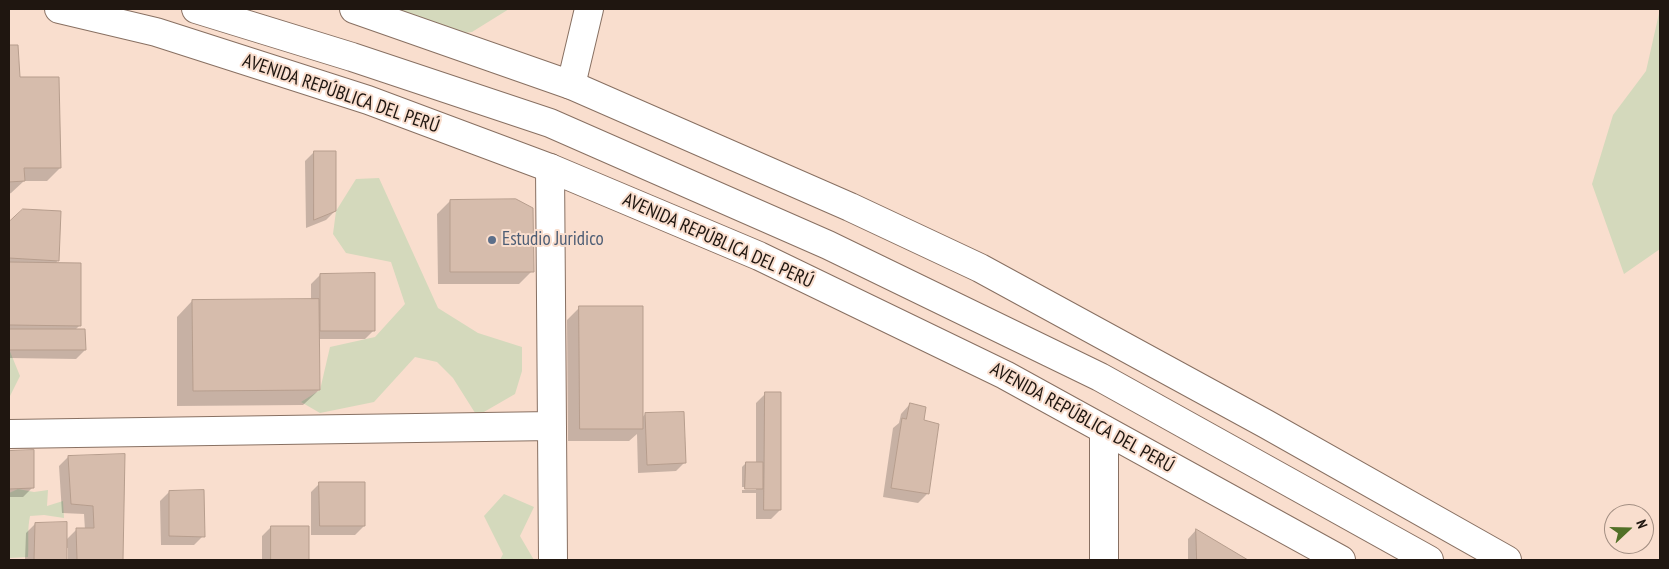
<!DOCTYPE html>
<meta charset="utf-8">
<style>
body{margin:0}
#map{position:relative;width:1669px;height:569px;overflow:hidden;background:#f9dece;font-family:"PT Sans Narrow",sans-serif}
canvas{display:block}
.frame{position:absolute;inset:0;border:10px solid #1f1610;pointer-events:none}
.north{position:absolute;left:1604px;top:504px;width:50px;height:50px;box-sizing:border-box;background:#f9dece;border:1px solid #a28e82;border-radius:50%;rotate:69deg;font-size:14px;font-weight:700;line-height:20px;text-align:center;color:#1f1610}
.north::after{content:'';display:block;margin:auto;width:18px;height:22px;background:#517027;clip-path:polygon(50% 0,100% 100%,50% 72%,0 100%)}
</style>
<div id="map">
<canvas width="1669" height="569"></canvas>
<div class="frame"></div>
<div class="north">N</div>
</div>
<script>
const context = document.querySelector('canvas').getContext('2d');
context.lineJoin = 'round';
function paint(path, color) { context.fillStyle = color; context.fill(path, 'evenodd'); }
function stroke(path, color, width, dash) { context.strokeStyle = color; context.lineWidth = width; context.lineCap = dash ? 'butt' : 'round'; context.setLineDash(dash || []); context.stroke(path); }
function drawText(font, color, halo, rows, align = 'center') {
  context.font = font + ' "PT Sans Narrow",sans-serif'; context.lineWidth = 4; context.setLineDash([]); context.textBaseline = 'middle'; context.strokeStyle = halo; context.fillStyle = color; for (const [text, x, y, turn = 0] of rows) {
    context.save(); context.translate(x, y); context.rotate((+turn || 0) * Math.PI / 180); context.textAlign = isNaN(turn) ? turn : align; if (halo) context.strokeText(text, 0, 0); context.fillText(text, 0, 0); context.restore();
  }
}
paint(new Path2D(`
 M 355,9 L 509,9 L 472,32 L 448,35 Z
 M 1660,9 L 1660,249 L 1624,274 L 1592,184 L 1613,115 L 1646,71 Z
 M 379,178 L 438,308 L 478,333 L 522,347 L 522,371 L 515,394 L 477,416 L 453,378 L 437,362 L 415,357 L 374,402 L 320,413 L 301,402 L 320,390 L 330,347 L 375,337 L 405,304 L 391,262 L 346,253 L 333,234 L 336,211 L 356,179 Z
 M 9,349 L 20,376 L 10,396 L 9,396 Z
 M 18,489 L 34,492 L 48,490 L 47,506 L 63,501 L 64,518 L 44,515 L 30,516 C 27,530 29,542 28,557 L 9,558 L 9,493 Z
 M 504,494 L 534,507 L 520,536 L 534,560 L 500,560 L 503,554 L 484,516 Z`), '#d4d9bc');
paint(new Path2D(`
 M 9,46 L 17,46 L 19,78 L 60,168 L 47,181 L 24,181 L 11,193 L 9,194 Z
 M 314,152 L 335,211 L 326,220 L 306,228 L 305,161 Z
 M 450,201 L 532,271 L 519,284 L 438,284 L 437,214 Z
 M 23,211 L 58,260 L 55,264 L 80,325 L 74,331 L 85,350 L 76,359 L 9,358 L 9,223 Z
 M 320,275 L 374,330 L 365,339 L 318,339 L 319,390 L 303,405 L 177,406 L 177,317 L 192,301 L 311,300 L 311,284 Z
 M 580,307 L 642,418 L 645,414 L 685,462 L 676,471 L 638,473 L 637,434 L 629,441 L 568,441 L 567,320 Z
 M 765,394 L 780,510 L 771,519 L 756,519 L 756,493 L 742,493 L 742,490 L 756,490 L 756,487 L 742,487 L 742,467 L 746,463 L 756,463 L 756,403 Z
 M 910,404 L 923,421 L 938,425 L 927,494 L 918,503 L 883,497 L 893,428 L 899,423 L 901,414 Z
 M 32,451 L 32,488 L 23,497 L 9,497 L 9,452 Z
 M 124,456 L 122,560 L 68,560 L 68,548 L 66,548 L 65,560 L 25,560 L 26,533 L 35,524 L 66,540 L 76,530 L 85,530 L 84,514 L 62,513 L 59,466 L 68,457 Z
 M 320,483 L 364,526 L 355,535 L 311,535 L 311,492 Z
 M 169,492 L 203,536 L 194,545 L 161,545 L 160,501 Z
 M 271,527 L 308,527 L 308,560 L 262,560 L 262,536 Z
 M 1196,530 L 1246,560 L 1188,560 L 1188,539 Z`), '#0003');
const building = new Path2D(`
 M 9,45 L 18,45 L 20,77 L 59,77 L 61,168 L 24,168 L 25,181 L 9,182 Z
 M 314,151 L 336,151 L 336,211 L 314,220 Z
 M 516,199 L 533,208 L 534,272 L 450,272 L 450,200 Z
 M 23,209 L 61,211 L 59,261 L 9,258 L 9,222 Z
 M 9,262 L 81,263 L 81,326 L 9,325 Z
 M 375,273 L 375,331 L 320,331 L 320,274 Z
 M 319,299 L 320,390 L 193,391 L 192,300 Z
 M 579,306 L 643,306 L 643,429 L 580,429 Z
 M 9,329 L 85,329 L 86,350 L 9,350 Z
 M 765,392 L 781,392 L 781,510 L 764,510 Z
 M 910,403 L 926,407 L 924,420 L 939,424 L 929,494 L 891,488 L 902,418 L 906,419 Z
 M 684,412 L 686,463 L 647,465 L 645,413 Z
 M 34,450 L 34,488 L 9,489 L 9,451 Z
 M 125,454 L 123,560 L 77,560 L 76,528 L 94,528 L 93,506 L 71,504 L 68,456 Z
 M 746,462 L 763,462 L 763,489 L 745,489 Z
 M 319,482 L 365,482 L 365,526 L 320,526 Z
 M 204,490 L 205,537 L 169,536 L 169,491 Z
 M 67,522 L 67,560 L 34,560 L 35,523 Z
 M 271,526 L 309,526 L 309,560 L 271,560 Z
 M 1196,529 L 1248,560 L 1197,560 Z`);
paint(building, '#d6bcac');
stroke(building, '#b69d8d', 1);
const minor = new Path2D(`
 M 196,9 L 352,57 L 550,123 L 828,245 L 1100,377 L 1429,560
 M 571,85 L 589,9
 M 550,168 L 553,560
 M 1104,430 L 1104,560
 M 9,434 L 552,426`);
const highway = new Path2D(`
 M 59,9 L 156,32 L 368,100 L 550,168 L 759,256 L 1005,375 L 1341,560
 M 354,9 L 571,85 L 850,207 L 980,268 L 1266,424 L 1507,560`);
stroke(minor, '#887062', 30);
stroke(highway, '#887062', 30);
stroke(minor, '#fff', 28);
stroke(highway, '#fff', 28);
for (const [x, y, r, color] of [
 [492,240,5,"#5c6f8a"]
]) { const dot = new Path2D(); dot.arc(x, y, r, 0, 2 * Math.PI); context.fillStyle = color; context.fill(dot); stroke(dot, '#f9dece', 2); }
drawText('19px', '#1f1610', '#f9dece', [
 ["AVENIDA REPÚBLICA DEL PERÚ",341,94,19],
 ["AVENIDA REPÚBLICA DEL PERÚ",718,241,24],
 ["AVENIDA REPÚBLICA DEL PERÚ",1082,418,29]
]);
drawText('19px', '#4e5e75', '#f9dece', [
 ["Estudio Juridico",502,240]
], 'left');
</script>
